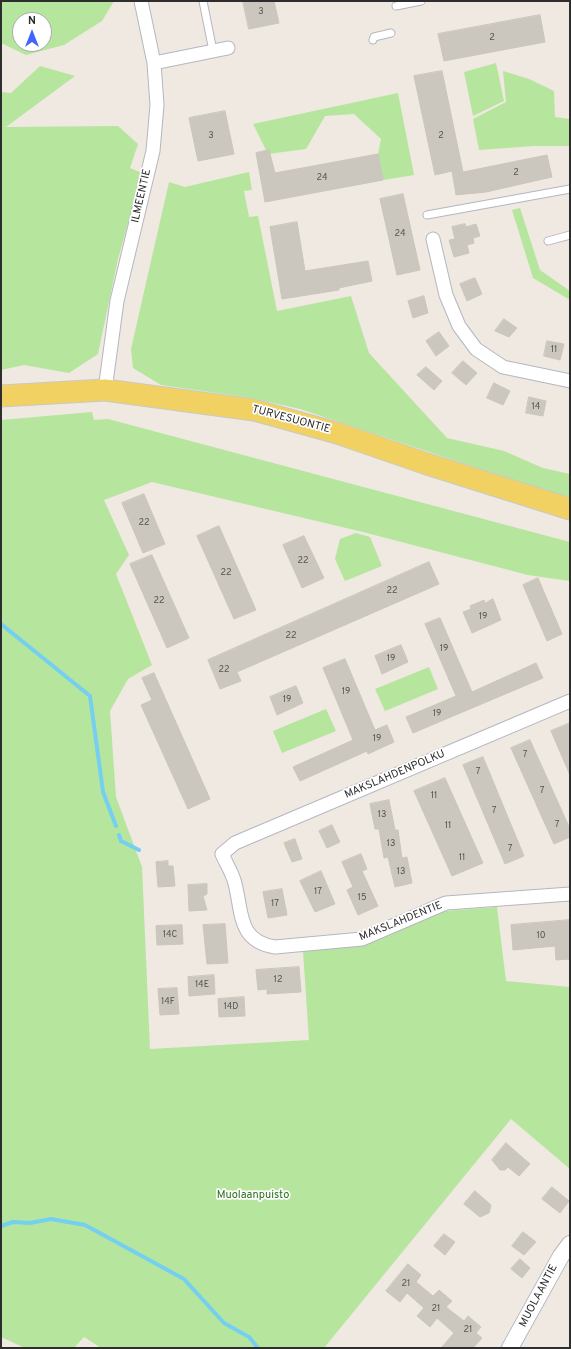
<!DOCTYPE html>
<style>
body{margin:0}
#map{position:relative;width:571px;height:1349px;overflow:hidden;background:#efe9e1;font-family:Overpass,sans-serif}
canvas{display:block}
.frame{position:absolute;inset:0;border:2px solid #2e2e2e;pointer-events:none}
.north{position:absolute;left:12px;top:12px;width:40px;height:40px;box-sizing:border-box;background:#fff;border:1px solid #ababab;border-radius:50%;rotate:0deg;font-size:11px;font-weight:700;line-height:16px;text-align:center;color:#2e2e2e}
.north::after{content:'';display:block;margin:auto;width:14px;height:18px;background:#4264fb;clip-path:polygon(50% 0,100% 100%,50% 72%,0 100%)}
</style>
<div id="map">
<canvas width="571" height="1349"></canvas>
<div class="frame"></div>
<div class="north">N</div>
</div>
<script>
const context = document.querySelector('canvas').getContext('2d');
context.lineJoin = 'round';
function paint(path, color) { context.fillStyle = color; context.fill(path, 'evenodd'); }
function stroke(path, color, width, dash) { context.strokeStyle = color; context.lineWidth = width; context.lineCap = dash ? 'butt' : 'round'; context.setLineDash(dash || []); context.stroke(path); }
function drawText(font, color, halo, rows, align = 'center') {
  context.font = font + ' Overpass,sans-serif'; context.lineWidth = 3.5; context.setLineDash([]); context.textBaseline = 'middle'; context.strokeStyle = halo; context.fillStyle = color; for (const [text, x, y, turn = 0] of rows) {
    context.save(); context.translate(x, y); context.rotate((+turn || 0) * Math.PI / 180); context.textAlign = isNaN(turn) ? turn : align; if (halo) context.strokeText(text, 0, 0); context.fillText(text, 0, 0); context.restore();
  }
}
paint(new Path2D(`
 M 1,1 L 114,1 L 102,21 L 64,45 L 26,55 L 1,43 ZM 20,20 L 44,20 L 44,44 L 20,44 Z
 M 496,63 L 504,101 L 473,116 L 464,72 Z
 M 40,66 L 75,76 L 6,127 L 118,126 L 138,144 L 130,168 L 142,173 L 118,259 L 98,354 L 69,373 L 24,365 L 1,370 L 1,92 L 11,93 Z
 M 503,71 L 529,79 L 554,91 L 555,117 L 570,119 L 570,146 L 534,146 L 479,150 L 473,119 L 506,102 Z
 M 398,93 L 414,175 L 383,180 L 378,154 L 381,139 L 354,114 L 325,116 L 306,149 L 268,154 L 253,124 Z
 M 249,172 L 252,190 L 244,191 L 249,217 L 258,216 L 277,311 L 351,296 L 369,353 L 447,438 L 504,451 L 543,468 L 570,474 L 570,499 L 300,409 L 251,398 L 161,385 L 133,368 L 131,349 L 169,182 L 185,187 Z
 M 520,208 L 540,270 L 570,291 L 570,300 L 533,278 L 512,210 Z
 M 92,412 L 94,420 L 108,419 L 570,542 L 570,581 L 528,575 L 363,532 L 152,482 L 104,500 L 129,555 L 116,574 L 152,665 L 128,679 L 110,711 L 116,797 L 142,867 L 150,1049 L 309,1040 L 303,951 L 365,944 L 445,911 L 497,907 L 506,981 L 570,987 L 570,1169 L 511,1119 L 324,1348 L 101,1348 L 84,1337 L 74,1348 L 25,1348 L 1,1337 L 1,420 Z
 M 356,533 L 370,537 L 382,566 L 345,581 L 335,559 L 340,539 Z
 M 429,667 L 438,689 L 385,711 L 375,689 Z
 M 326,709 L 336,731 L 282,753 L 273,731 Z`), '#b6e59e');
stroke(new Path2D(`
 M 1,624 L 90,696 L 103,792 L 116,826
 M 119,835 L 121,841 L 139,850
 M 1,1226 L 13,1222 L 30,1223 L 51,1219 L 85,1225 L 184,1279 L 224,1323 L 249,1337 L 258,1348`), '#75cff0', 4);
const building = new Path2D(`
 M 243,1 L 274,1 L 279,23 L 249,29 Z
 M 540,15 L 545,42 L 444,61 L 438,34 Z
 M 442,71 L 463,172 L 547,155 L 552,177 L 486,192 L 456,195 L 452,171 L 435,175 L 414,76 Z
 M 225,111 L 234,154 L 198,161 L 189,118 Z
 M 269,150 L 275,173 L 378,154 L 383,180 L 265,202 L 256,153 Z
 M 403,194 L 420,270 L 397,275 L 380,199 Z
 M 297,222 L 305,271 L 368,261 L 372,281 L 339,288 L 339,290 L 282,299 L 270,227 Z
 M 465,224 L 466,227 L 476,224 L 480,236 L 473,238 L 474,243 L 467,245 L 469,253 L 454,257 L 449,240 L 455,239 L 452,227 Z
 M 475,278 L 482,294 L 467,301 L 460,284 Z
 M 424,296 L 428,313 L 413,318 L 408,301 Z
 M 504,319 L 517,328 L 509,337 L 495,331 Z
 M 439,332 L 449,346 L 436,356 L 426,341 Z
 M 547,341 L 564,344 L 560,360 L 544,356 Z
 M 463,361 L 477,373 L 466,385 L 452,373 Z
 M 426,367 L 442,381 L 434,390 L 417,375 Z
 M 494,383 L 510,391 L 503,405 L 487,398 Z
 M 529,397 L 546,401 L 543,416 L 526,413 Z
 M 144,494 L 165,544 L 143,553 L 122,503 Z
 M 219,526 L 256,610 L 234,619 L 197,536 Z
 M 304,536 L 324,578 L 302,588 L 283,545 Z
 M 152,555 L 189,638 L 167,648 L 130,564 Z
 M 429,562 L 439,584 L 237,672 L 241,681 L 220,689 L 208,660 Z
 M 538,578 L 562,634 L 547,641 L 523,585 Z
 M 493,599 L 501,620 L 472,633 L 463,612 L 471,609 L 470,606 L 484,600 L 485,603 Z
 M 440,618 L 472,692 L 536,663 L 543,678 L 413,733 L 406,717 L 456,696 L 425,624 Z
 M 401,645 L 408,662 L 382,674 L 375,656 Z
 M 345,659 L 375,730 L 387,725 L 394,742 L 368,754 L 367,751 L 300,781 L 293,767 L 353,740 L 323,668 Z
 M 154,673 L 210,799 L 188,809 L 141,705 L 152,700 L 142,678 Z
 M 296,686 L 303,703 L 277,715 L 270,697 Z
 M 570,723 L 570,775 L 551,731 Z
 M 530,740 L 570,829 L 570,837 L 554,844 L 511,748 Z
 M 483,757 L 524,856 L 505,864 L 463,765 Z
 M 445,778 L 483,863 L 452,876 L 414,791 Z
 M 389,800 L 395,830 L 398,830 L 402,858 L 407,857 L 412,883 L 395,887 L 388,857 L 384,858 L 379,829 L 375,829 L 370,804 Z
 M 332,825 L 340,842 L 327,848 L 319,831 Z
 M 295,839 L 302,859 L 292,862 L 284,843 Z
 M 361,854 L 367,869 L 362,871 L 378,906 L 358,915 L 347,890 L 353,887 L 342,862 Z
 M 168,861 L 168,866 L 173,866 L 175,886 L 158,887 L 156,862 Z
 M 321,871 L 335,904 L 315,912 L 300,881 Z
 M 207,884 L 207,894 L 203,896 L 207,910 L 189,911 L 188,885 Z
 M 282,889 L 287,915 L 268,918 L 263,892 Z
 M 570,920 L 570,959 L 556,960 L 555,946 L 513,950 L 511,925 Z
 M 225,924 L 228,963 L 207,964 L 203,925 Z
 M 182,925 L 183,944 L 157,945 L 156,926 Z
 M 299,967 L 301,992 L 267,994 L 267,989 L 258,990 L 256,970 Z
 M 214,975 L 215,994 L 189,996 L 188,977 Z
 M 177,988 L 179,1014 L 160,1015 L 158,989 Z
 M 244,997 L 245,1016 L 219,1017 L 218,999 Z
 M 506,1143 L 530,1164 L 519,1176 L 508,1167 L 505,1170 L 500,1170 L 492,1160 Z
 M 552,1187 L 569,1201 L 560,1213 L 542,1199 Z
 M 475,1191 L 491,1205 L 489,1213 L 480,1217 L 464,1204 Z
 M 523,1232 L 536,1242 L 524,1255 L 512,1246 Z
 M 444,1234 L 455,1242 L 445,1255 L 434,1246 Z
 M 520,1259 L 530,1268 L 522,1278 L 511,1269 Z
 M 408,1264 L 421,1275 L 416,1282 L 433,1296 L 439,1290 L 452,1301 L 446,1307 L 464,1321 L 468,1316 L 481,1327 L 476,1333 L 482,1338 L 473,1348 L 441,1348 L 454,1333 L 437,1318 L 430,1327 L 417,1316 L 424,1308 L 407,1293 L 400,1302 L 386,1291 Z`);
paint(building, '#cbc7bf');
stroke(building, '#cbc5ba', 1);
const service = new Path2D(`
 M 203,1 L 213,51
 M 396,6 L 421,1
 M 373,40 L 374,37 L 391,33
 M 427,215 L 570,189
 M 548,241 L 570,235`);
const minor = new Path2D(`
 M 154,63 L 228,48
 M 433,239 L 446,295 L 459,326 L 476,349 L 503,367 L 570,381
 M 105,390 L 117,301 L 153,151 L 157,105 L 154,63 L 141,1
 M 570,701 L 235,843 L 222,854 C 226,863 231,871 234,880 C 243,910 236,941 275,947 L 362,939 L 446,903 L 570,894`);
const tertiary = new Path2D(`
 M 510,1348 L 561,1256 L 570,1244`);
const primary = new Path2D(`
 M 1,396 L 105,390 L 254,410 L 337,433 L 427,464 L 570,509`);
stroke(service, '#b4b7c1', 9);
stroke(minor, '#b4b7c1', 15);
stroke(tertiary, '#b4b7c1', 18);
stroke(primary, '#c9c9c9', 23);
stroke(service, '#fff', 7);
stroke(minor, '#fff', 13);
stroke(tertiary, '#fff', 16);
stroke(primary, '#f2d163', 21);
drawText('9px', '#555452', null, [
 ["3",261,12],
 ["2",492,38],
 ["3",211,136],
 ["2",441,136],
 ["2",516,173],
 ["24",322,178],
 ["24",400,234],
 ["11",554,350],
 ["14",536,407],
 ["22",144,523],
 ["22",303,561],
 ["22",226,573],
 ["22",392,591],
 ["22",159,601],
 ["19",483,617],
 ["22",291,636],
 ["19",444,649],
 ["19",391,659],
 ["22",224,670],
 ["19",346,692],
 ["19",287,700],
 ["19",437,714],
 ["19",377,739],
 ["7",525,755],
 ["7",478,772],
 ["7",542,791],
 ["11",434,796],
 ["7",494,811],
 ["13",382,815],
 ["7",557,825],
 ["11",448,826],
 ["13",391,844],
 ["7",510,849],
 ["11",462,858],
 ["13",401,872],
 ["17",318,892],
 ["15",362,898],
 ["17",275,904],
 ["14C",170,935],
 ["10",541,936],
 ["12",278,980],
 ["14E",202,985],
 ["14F",168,1002],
 ["14D",231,1007],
 ["21",406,1284],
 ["21",436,1309],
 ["21",468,1330]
]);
drawText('11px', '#2e2e2e', '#fff', [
 ["ILMEENTIE",142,196,-77],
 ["TURVESUONTIE",291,420,15],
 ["MAKSLAHDENPOLKU",395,775,-23],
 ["MAKSLAHDENTIE",401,922,-22],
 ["MUOLAANTIE",539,1296,-62]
]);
drawText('11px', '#2c6e1b', '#fff', [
 ["Muolaanpuisto",253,1196]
]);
</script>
